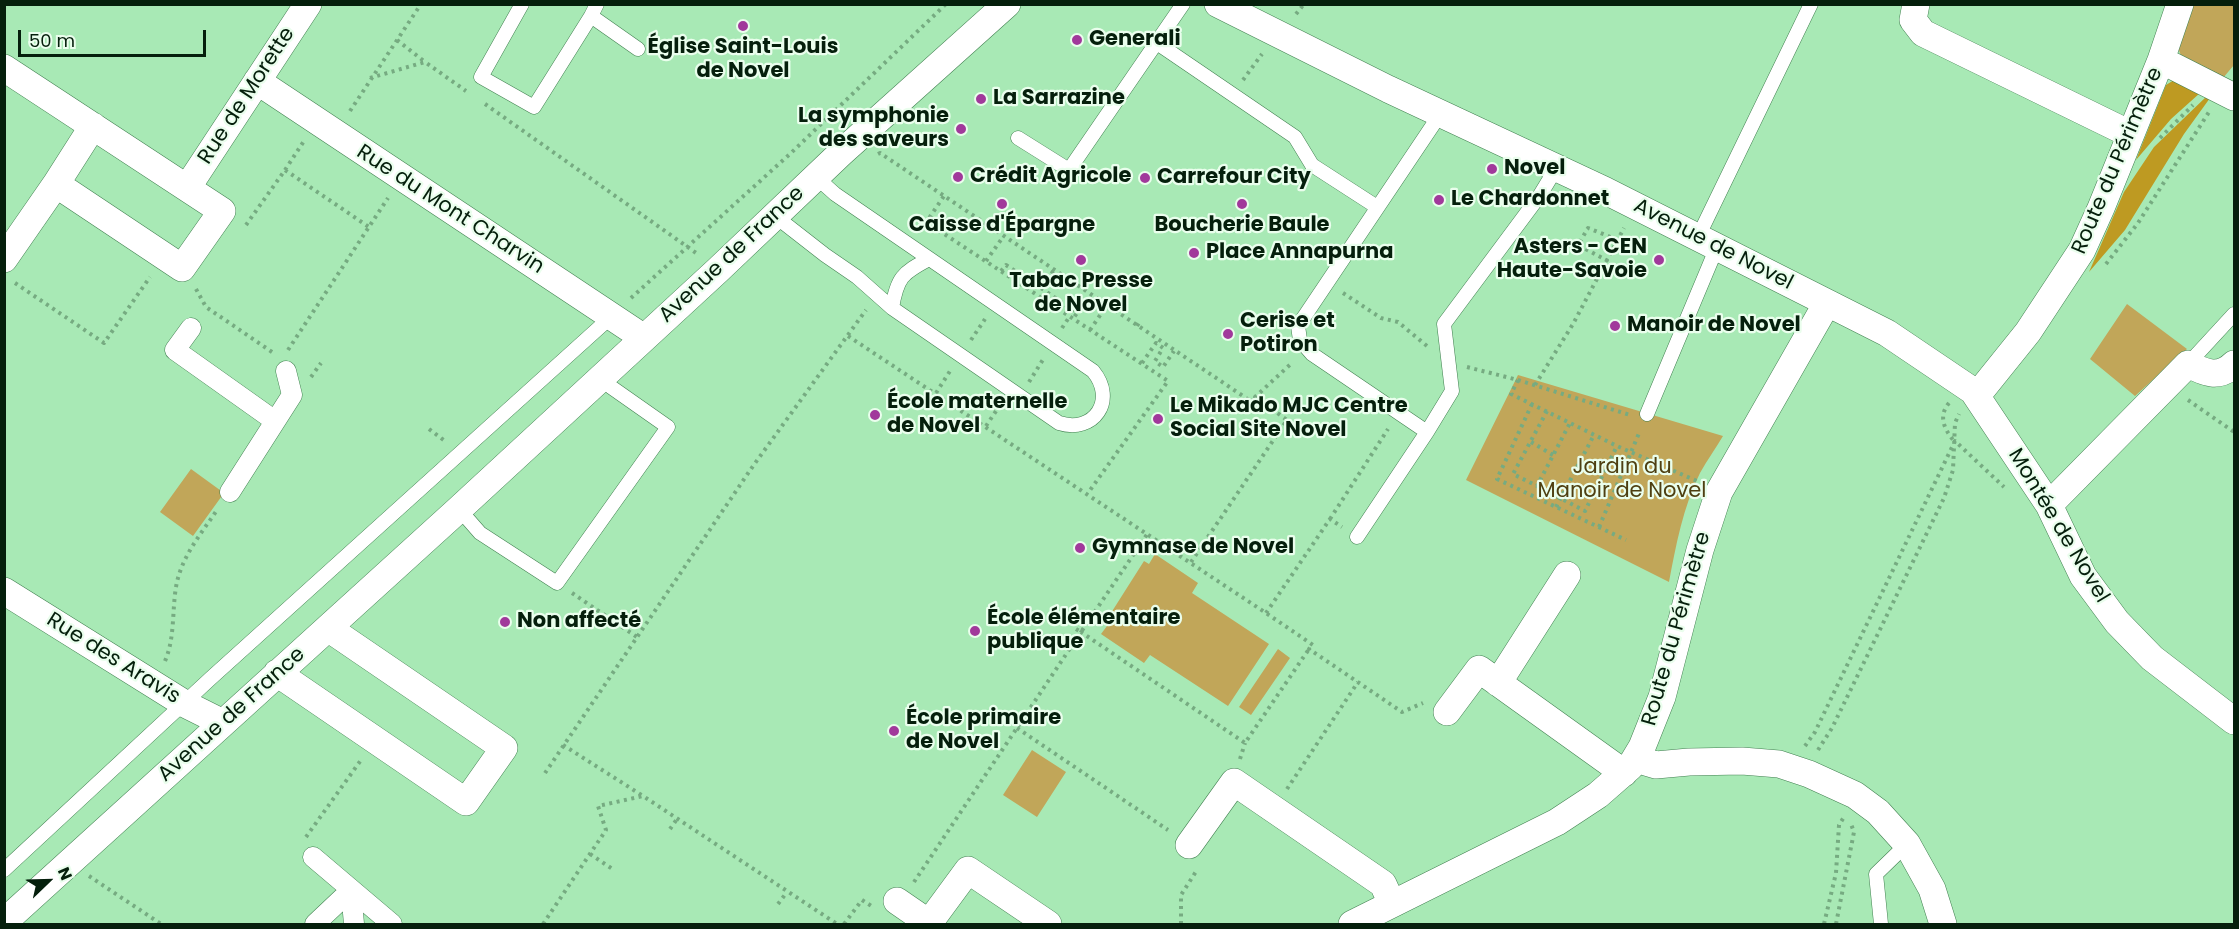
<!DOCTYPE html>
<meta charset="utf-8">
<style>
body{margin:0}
#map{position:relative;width:2239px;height:929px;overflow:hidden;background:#a8e9b5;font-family:Poppins,sans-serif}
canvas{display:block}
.frame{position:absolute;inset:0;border:6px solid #051f0c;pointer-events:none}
.north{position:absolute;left:18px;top:851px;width:60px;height:60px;-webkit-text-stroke:4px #eafeed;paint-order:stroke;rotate:67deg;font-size:16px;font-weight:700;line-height:24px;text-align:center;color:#051f0c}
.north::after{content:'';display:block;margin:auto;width:21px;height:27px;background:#051f0c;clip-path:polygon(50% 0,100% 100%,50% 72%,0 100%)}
.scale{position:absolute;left:18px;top:30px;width:188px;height:27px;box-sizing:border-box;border:3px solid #051f0c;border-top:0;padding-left:8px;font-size:18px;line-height:21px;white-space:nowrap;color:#051f0c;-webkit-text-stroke:4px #eafeed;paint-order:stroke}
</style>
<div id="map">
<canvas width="2239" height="929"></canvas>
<div class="frame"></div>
<div class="north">N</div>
<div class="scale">50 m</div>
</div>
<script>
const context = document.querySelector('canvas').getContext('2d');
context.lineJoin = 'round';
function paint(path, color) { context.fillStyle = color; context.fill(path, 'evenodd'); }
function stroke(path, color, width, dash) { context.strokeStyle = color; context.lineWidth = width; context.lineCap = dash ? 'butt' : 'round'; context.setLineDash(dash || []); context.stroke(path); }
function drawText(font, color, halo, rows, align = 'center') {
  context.font = font + ' Poppins,sans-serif'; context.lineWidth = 4.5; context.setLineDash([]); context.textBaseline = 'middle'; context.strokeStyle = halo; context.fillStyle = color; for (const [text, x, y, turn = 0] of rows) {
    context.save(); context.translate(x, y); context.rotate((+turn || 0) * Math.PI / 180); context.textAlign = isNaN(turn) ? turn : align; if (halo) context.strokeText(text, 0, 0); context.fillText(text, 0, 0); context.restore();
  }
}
paint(new Path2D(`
 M 2193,5 L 2234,5 L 2234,65 L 2223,78 L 2182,58 L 2178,48 Z
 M 2127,304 L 2187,349 L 2135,396 L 2090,359 Z
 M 1518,375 L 1723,436 C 1716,448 1707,460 1700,473 C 1683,507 1676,545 1669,582 L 1466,480 Z
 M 191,469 L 224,493 L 193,536 L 160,512 Z
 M 1155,554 L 1198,583 L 1192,593 L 1269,644 L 1228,706 L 1150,655 L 1144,663 L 1101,634 L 1107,626 L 1104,624 L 1144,561 L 1149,564 Z
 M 1278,649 L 1290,658 L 1251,715 L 1239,707 Z
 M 1032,750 L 1066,772 L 1037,817 L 1003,795 Z`), '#c1a659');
paint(new Path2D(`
 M 2174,80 L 2200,93 L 2171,119 L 2136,160 L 2166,85 Z
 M 2207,96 L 2210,98 L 2184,134 L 2125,230 L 2089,272 L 2124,192 L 2154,147 Z`), '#be9a22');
const service = new Path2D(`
 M 522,4 L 481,77 L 534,107 L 591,16
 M 597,4 L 591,16 L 638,49
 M 1157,43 L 1295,137 L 1312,165 L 1377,207
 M 1018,138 L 1069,170 L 1183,4
 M 775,216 L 825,255 L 857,277 L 892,308 L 1059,423 C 1094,434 1117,400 1093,371 L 835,194 L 816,177
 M 1698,237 L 1811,4
 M 892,308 C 897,278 902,273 929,259
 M 2188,364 L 2234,314
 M 1647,414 L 1717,247
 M 1427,432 L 1452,391 L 1444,324 L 1540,195 L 1557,167
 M 459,509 L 480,533 L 557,583 L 668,427 L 611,387
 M 1357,537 L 1427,432 L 1312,354 L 1300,340 L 1298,326 L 1441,113
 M 4,870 L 211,678 L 612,316
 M 1881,924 L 1876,874 L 1907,844`);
const pedestrian = new Path2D(`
 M 191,328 L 175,350 L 275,421
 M 230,492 L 292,395 L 286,371
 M 313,857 L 392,924
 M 315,924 L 351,890 L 354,924`);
const minor = new Path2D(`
 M 1218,4 L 1388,89 L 1606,191 L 1887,333 L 1973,391 L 2049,505 L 2083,576 L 2117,622 L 2152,658 L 2234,721
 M 1916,4 L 1913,20 L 1923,33 L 2130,134
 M 2161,60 L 2234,97
 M 4,68 L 222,211 L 182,268 L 56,184 L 93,126
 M 257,81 L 644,338
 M 187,188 L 308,4
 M 4,259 L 56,184
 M 1973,391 L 1983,388 L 2028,332 L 2082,250 L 2101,208 L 2161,60 L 2180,4
 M 2049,505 L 2188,364 C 2205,373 2219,379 2234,364
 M 4,591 L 185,704 L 223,723
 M 277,673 L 466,802 L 504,748 L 328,628
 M 1498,683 L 1567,575
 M 1447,712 L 1479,669 L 1624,773
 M 1636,759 L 1656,765 L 1689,762 L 1742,761 L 1779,764 L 1809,774 L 1855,795 L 1878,812 L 1907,844 L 1932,889 L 1943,924
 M 1189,845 L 1234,782 L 1383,884 L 1392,904
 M 897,901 L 929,923 L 968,870 L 1048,924
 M 4,922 L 459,509 L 718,270 L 841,153 L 1007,4
 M 1352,924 L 1557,822 L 1598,795 L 1630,767 L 1642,747 L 1662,697 L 1700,550 L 1719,492 L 1827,303`);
stroke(service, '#428051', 15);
stroke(pedestrian, '#428051', 21);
stroke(minor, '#428051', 28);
stroke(new Path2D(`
 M 1296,14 L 1304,4
 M 397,40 L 425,62
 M 370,78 L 425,62 L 466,91
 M 1243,80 L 1262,54
 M 485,104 L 699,255
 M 350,111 L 421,4
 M 2160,138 L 2193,105
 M 878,154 L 880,153 L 1252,402 L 1255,397
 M 285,170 L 304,141
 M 926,222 L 1168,381 L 1088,493
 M 246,225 L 285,170 L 369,227
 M 921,230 L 944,196
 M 986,261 L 1003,237
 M 1608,261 L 1578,245 L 1588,228 L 1618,240
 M 2106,264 L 2138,223 L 2209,112
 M 1001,271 L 1006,265 L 1041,288 L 1054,270
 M 15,283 L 104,343 L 150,277
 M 1041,288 L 1077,313 L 1073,319
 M 196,289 L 206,307 L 275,354
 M 1343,293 L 1381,318 L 1398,322 L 1427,346
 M 631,298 L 791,153 L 946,4
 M 1137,326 L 1141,320
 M 1062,328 L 1070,316
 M 1090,330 L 1107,305
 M 848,336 L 1266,613 L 1313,645 L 1309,649 L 1402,712 L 1423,703
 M 971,340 L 985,319
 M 288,350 L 388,198
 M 1142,363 L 1156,343 L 1163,348 L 1155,361 L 1163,367 L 1174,351
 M 1467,367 L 1518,380 L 1630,415
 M 311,377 L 321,363
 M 1518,380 L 1511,394 L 1617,446 L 1697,481
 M 1029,382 L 1044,358
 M 1535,385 L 1573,324 L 1624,228
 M 936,393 L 950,371
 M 2188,400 L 2234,432
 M 1949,403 C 1938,416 1944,429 1954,441
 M 1532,404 L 1497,479 L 1626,540
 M 1547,411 L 1513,474 L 1537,486 L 1570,423
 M 986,426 L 1000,405
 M 429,429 L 445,441
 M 1531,442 L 1553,455
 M 1537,486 L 1585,511 L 1617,446
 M 1556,507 L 1594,435
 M 1330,519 L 1388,429
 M 1599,527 L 1640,431
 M 1191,562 L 1287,420 L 1255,397 L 1293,362
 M 572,593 L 637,637
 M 1266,613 L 1330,519 L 1342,527
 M 1076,629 L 1081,632 L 1148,533
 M 165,661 C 175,638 172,611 176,587 C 181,557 201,534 217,510
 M 1017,728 L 1168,830
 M 563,745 L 643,796
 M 1805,746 L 1815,732 L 1955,441 L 2004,487
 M 1818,750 L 1832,728 L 1944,498 L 1953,470 L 1955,423 L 1959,414
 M 1240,759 L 1245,743
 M 545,773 L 753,466 L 866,310
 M 1287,789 L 1358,682
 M 670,829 L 677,819
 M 306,837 L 361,760
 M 590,854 L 614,870
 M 89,876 L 161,924
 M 914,882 L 1081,632 L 1245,743 L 1309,649
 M 778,904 L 787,892
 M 543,924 L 606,830 L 598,806 L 643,796 L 837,924
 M 844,924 L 862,900 L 873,907
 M 1181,924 L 1181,895 L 1197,870
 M 1824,924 L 1836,873 L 1839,825 L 1844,817
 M 1836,924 L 1854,832 L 1851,824`), '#76ab81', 4, [3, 4.5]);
stroke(service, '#fff', 14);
stroke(pedestrian, '#fff', 20);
stroke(minor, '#fff', 27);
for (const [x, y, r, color] of [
 [743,26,6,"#a1399b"],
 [1077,40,6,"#a1399b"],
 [981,99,6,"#a1399b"],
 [961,129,6,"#a1399b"],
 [1492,169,6,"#a1399b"],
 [958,177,6,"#a1399b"],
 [1145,178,6,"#a1399b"],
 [1439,200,6,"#a1399b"],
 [1002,204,6,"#a1399b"],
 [1242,204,6,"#a1399b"],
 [1194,253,6,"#a1399b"],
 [1081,260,6,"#a1399b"],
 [1659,260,6,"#a1399b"],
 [1615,326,6,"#a1399b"],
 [1228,334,6,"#a1399b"],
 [875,415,6,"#a1399b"],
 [1158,419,6,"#a1399b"],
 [1080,548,6,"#a1399b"],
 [505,622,6,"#a1399b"],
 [975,631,6,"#a1399b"],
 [894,731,6,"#a1399b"]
]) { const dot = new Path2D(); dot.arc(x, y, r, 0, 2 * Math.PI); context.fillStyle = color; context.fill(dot); stroke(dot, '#eafeed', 2); }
drawText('bold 21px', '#051f0c', '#eafeed', [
 ["Generali",1089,40],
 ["Église Saint-Louis",743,48,"center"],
 ["de Novel",743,72,"center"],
 ["La Sarrazine",993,99],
 ["La symphonie",949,117,"right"],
 ["des saveurs",949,141,"right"],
 ["Novel",1504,169],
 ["Crédit Agricole",970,177],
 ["Carrefour City",1157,178],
 ["Le Chardonnet",1451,200],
 ["Caisse d'Épargne",1002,226,"center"],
 ["Boucherie Baule",1242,226,"center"],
 ["Asters - CEN",1647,248,"right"],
 ["Haute-Savoie",1647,272,"right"],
 ["Place Annapurna",1206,253],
 ["Tabac Presse",1081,282,"center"],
 ["de Novel",1081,306,"center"],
 ["Cerise et",1240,322],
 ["Potiron",1240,346],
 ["Manoir de Novel",1627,326],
 ["École maternelle",887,403],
 ["de Novel",887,427],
 ["Le Mikado MJC Centre",1170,407],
 ["Social Site Novel",1170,431],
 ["Gymnase de Novel",1092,548],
 ["École élémentaire",987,619],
 ["publique",987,643],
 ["Non affecté",517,622],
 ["École primaire",906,719],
 ["de Novel",906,743]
], 'left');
drawText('21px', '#051f0c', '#eafeed', [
 ["Rue de Morette",247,96,-57],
 ["Route du Périmètre",2118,161,-67],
 ["Rue du Mont Charvin",450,210,33],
 ["Avenue de Novel",1713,245,27],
 ["Avenue de France",732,255,-43],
 ["Montée de Novel",2058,526,59],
 ["Route du Périmètre",1677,629,-74],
 ["Rue des Aravis",113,659,32],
 ["Avenue de France",232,715,-42]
]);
drawText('21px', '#4e3f11', '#eafeed', [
 ["Jardin du",1622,468],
 ["Manoir de Novel",1622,492]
]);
</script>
